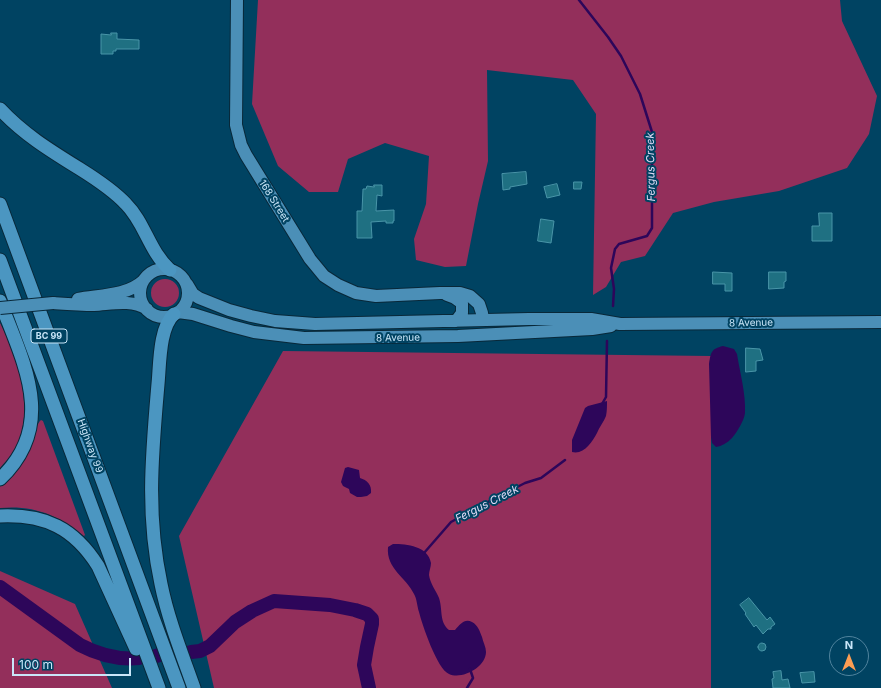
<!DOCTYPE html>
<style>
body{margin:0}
#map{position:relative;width:881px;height:688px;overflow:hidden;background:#004362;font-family:Inter,sans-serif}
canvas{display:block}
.north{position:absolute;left:829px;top:636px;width:40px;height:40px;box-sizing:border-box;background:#004362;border:1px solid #50849e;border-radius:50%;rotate:0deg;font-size:11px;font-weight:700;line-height:16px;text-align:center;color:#c9e6f9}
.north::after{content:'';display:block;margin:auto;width:14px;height:18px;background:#fc9d53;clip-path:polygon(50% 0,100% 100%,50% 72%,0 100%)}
.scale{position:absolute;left:12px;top:658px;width:119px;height:18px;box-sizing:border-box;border:2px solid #c9e6f9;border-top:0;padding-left:5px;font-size:12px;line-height:14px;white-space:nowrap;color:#c9e6f9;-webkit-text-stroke:3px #004362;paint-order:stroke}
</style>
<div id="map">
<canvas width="881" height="688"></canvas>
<div class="north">N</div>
<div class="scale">100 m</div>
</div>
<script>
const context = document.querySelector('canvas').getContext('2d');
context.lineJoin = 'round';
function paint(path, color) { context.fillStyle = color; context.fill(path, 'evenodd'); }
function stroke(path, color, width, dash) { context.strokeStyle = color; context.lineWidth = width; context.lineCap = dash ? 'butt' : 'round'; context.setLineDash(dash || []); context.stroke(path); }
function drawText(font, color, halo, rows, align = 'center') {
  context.font = font + ' Inter,sans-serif'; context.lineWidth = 4; context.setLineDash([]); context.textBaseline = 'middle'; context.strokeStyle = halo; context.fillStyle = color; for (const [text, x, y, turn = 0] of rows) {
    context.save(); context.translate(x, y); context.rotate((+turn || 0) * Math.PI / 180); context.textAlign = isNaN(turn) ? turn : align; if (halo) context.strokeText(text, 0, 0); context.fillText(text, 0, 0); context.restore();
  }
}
paint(new Path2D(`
 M 258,0 L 840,0 L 842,21 L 877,96 L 869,134 L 847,168 L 779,191 L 714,202 L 673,213 L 645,256 L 621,262 L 606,287 L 593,295 L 596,114 L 573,80 L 487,70 L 488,161 L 478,204 L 466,266 L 445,267 L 416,260 L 414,239 L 426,204 L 429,156 L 385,143 L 348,159 L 338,192 L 309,192 L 278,166 L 252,104 Z
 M151 293a14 14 0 1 1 28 0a14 14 0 1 1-28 0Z
 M 0,323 C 17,355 32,402 20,438 C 16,450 8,459 0,468 Z
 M 283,351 L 711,356 L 711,688 L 214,688 L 179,536 Z
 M 41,420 L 43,421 L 85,535 L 84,536 C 58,515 34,505 0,508 L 0,484 C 8,476 18,468 25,458 C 32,448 34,426 41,420 Z
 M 0,571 L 75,604 L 112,688 L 0,688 Z`), '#932f5b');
paint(new Path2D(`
 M 723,346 L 734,349 L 737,354 C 740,373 746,394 745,413 C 744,421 737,432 732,438 C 727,443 722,446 716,447 L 712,443 L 711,437 L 709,364 C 711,352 711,349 723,346 Z
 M 607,401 C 607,406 607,411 606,416 C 604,422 599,427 597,433 C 592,442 584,455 572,452 L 572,440 L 585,408 L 588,406 Z
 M 348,467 L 359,470 L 360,478 C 367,480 372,485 371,493 L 367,496 L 361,497 L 357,497 L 350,493 L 349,489 L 343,486 L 341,482 L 345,468 Z
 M 393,544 C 407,544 428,546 431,563 C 431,567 429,571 429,575 C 430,583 436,591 439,598 C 443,610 439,622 449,630 L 455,630 C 460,624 465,618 472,622 C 478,625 480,632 482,637 C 483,642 486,647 486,652 C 486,667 462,680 449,674 C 437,669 422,624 419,612 C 417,606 417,599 414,594 C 406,577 386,569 388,547 Z`), '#2d065a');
stroke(new Path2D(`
 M 579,0 L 608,37 L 621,56 L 640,94 L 652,132 L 652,228 L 647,236 L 619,244 L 615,249 L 611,268 L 614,289 L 613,306
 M 602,404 L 606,397 L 607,341
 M 424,553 L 451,522 L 484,504 L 525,483 L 541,478 L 565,460
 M 467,688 L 473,678 L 470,669`), '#2d065a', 2.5);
stroke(new Path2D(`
 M 0,587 L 80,645 C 99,655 118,660 139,658
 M 191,652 L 200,651 L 210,646 L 235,622 L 252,611 L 274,601 L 330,605 L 355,610 L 367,614 L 372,619 L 372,624 L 367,647 L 364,665 L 369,688
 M 156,656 L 159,655`), '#2d065a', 14);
const building = new Path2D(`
 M 111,33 L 117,33 L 117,39 L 139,40 L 139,49 L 116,49 L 116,51 L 113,51 L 113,54 L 101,54 L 101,34 L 111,35 Z
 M 526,172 L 527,184 L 510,187 L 510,189 L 503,190 L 502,174 Z
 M 574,182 L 582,182 L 581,189 L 574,189 Z
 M 557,184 L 560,195 L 547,198 L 544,187 Z
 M 374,185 L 382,185 L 382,196 L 377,195 L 376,211 L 394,210 L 394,221 L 393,221 L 393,223 L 386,223 L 386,221 L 371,222 L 372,238 L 357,238 L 357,211 L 362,211 L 363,189 L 366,189 L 367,186 L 374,187 Z
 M 819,213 L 832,213 L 832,241 L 812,241 L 812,226 L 819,226 Z
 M 541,219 L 554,221 L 551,243 L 538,241 Z
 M 713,272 L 732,273 L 732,291 L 725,291 L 725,284 L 713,284 Z
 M 769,272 L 786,272 L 786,281 L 784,282 L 784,288 L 769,289 Z
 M 746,348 L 760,349 L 763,360 L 756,361 L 756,371 L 746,372 Z
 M 749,598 L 767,620 L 770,617 L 775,624 L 771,627 L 771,629 L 768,629 L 763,634 L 756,625 L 754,627 L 745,614 L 746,613 L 740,605 Z
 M758 647a4 4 0 1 1 8 0a4 4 0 1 1-8 0Z
 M 781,671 L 782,680 L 788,679 L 790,688 L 773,688 L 772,679 L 774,678 L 773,672 Z
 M 814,672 L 815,682 L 802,683 L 800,673 Z`);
paint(building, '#1f7082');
stroke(building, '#4995a8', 1);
const major = new Path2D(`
 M 237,0 L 236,125 L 241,145 L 246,155 L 310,259 L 324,276 L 338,285 L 356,293 L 376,296 L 440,293 L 460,293 L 470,296 L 479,304 L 482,313 L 483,320
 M140 293a24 24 0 1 1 48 0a24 24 0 1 1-48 0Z
 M 187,284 L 193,294 L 199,298 L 229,310 L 251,316 L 275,321 L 315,324 L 529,319 L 591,319 L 620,324 L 881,322
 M 447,295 L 455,298 L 462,303 L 462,313 L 456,321
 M 78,299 C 98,295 127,296 143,281
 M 53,303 C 67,304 80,305 94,305 C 112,304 131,299 147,309
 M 178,312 L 193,314 L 231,326 L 254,332 L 304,338 L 458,336 L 592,329 L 611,326`);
const highway = new Path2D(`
 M 0,109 C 23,134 51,151 80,169 C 96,179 113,190 126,204 C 145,223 149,251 170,270
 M 0,204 L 179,688
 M 0,260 L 159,688
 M 0,301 C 23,362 58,424 0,479
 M 174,314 C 159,328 160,364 158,384 C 152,454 146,514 161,584 C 168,619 182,654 194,688
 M 0,516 C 45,514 74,528 98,566 L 136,649`);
stroke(major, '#082839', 14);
stroke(highway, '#082839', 15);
stroke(major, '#4b8fb7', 12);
stroke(highway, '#4b96c1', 13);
const majorBridge = new Path2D(`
 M 0,308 L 53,303`);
stroke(majorBridge, '#082839', 14, []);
stroke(majorBridge, '#4b8fb7', 12);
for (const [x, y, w] of [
 [49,336,36]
]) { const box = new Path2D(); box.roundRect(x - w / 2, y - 7, w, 14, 3); context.fillStyle = '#004362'; context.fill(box); stroke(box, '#c9e6f9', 1); }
drawText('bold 9px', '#c9e6f9', null, [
 ["BC 99",49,336]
]);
drawText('10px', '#c9e6f9', '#004362', [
 ["168 Street",274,201,58],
 ["8 Avenue",751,323,-1],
 ["8 Avenue",398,338,-1],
 ["Highway 99",90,446,70]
]);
drawText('italic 11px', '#e1dbf7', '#004362', [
 ["Fergus Creek",651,167,-91],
 ["Fergus Creek",487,504,-27]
]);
</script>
